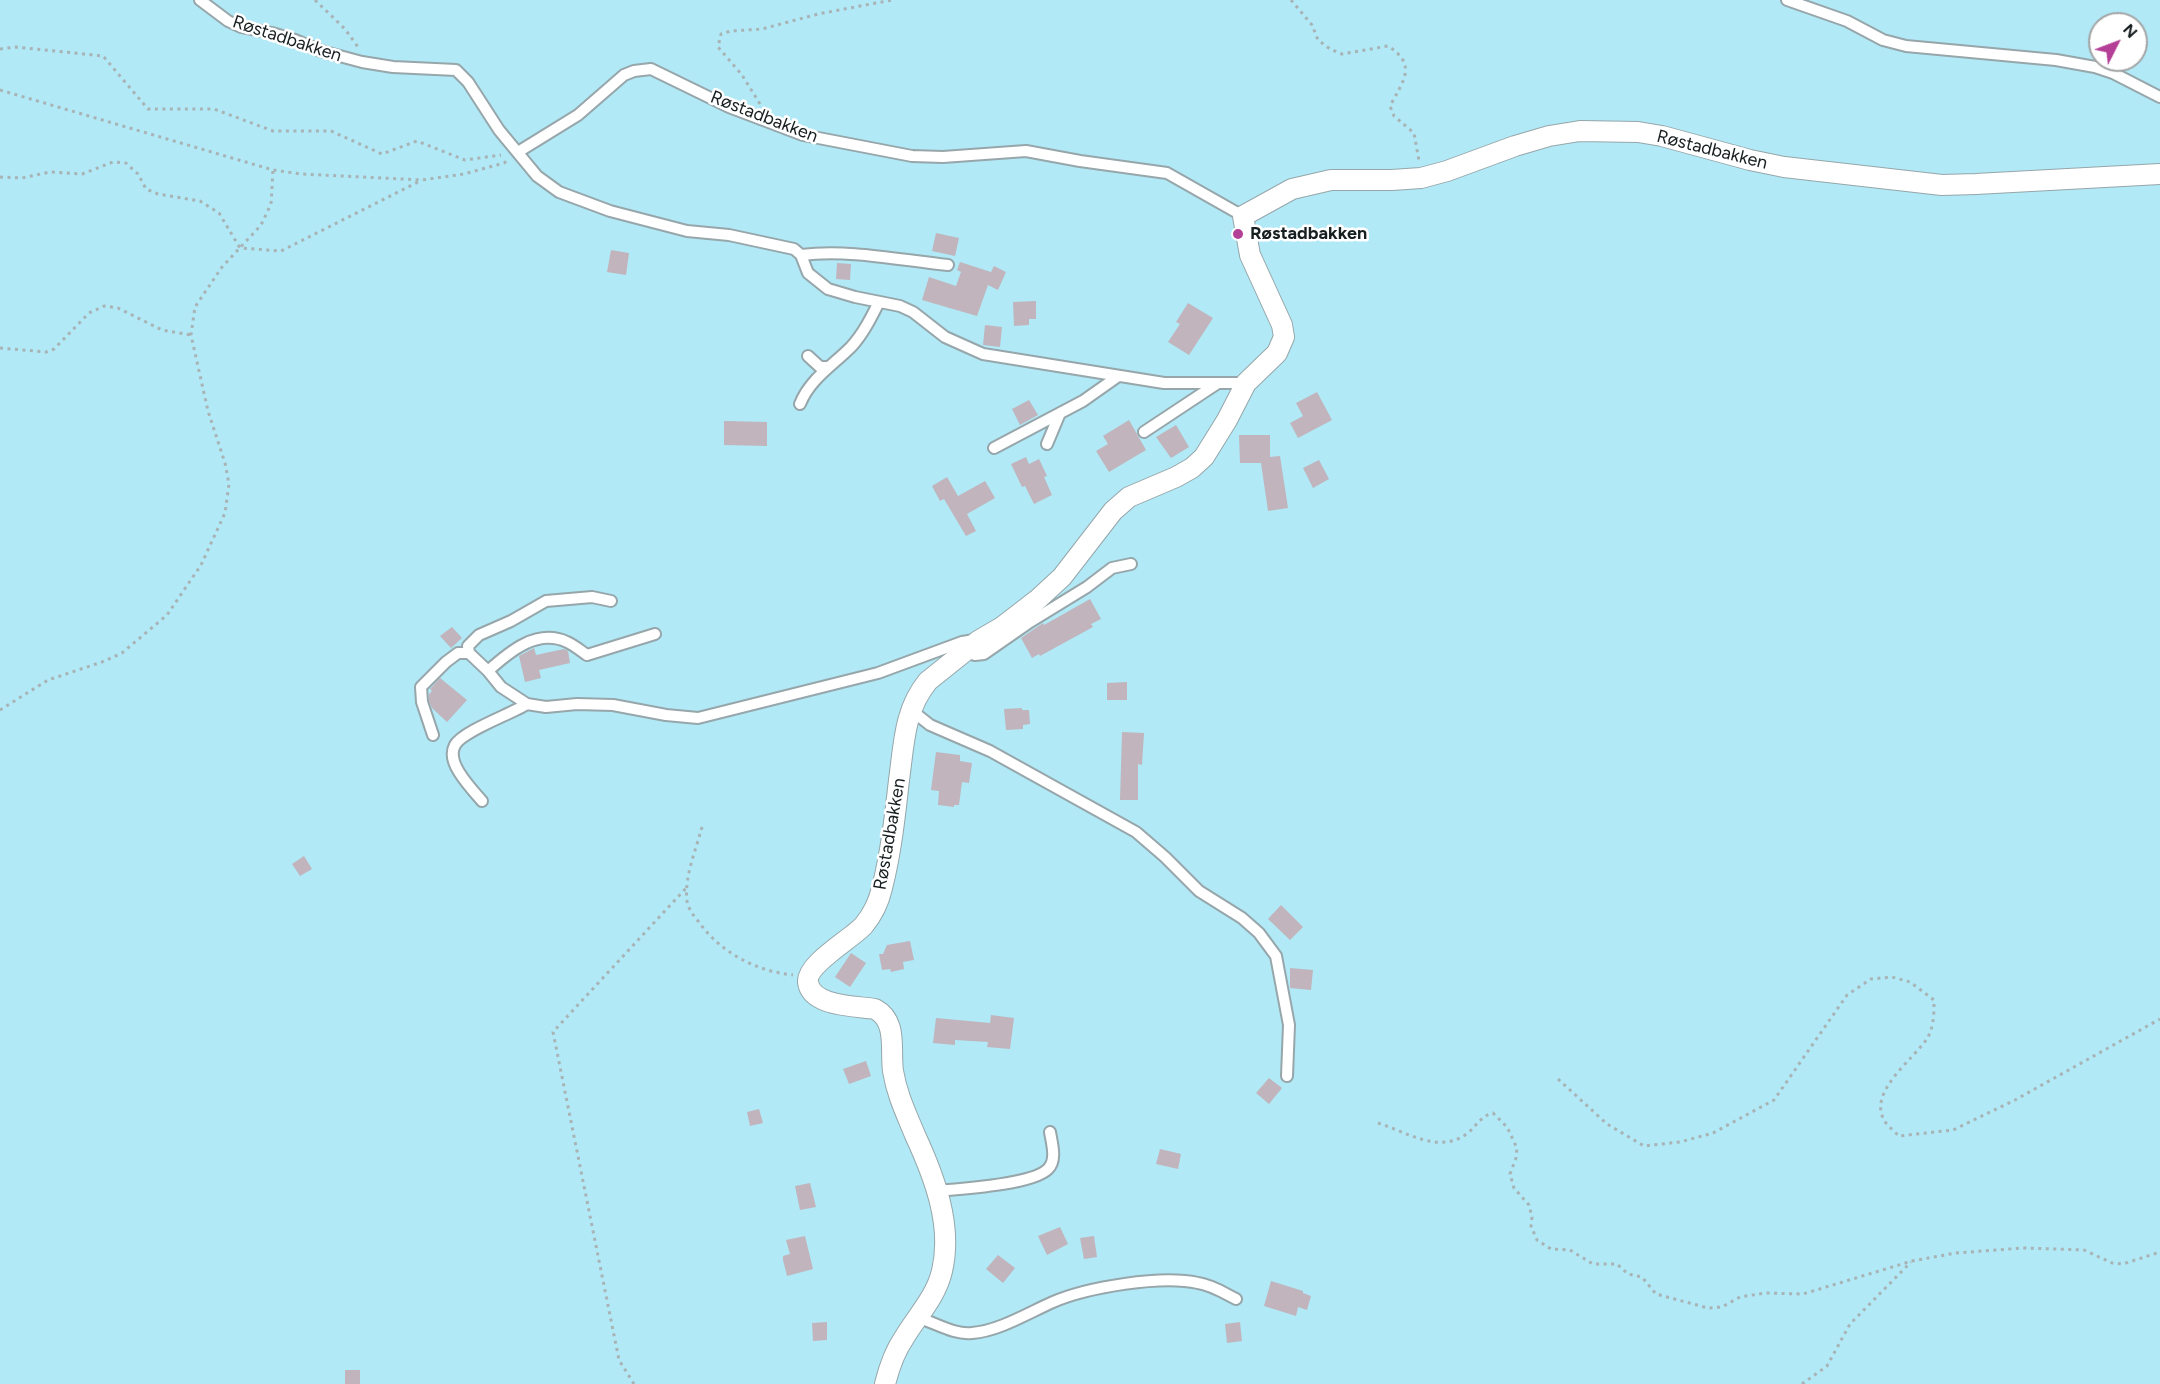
<!DOCTYPE html>
<meta charset="utf-8">
<style>
body{margin:0}
#map{position:relative;width:2160px;height:1384px;overflow:hidden;background:#ecfafe;font-family:Figtree,sans-serif}
canvas{display:block}
.north{position:absolute;left:2088px;top:12px;width:60px;height:60px;box-sizing:border-box;background:#fff;border:2px solid #a3a5a6;border-radius:50%;rotate:48deg;font-size:16px;font-weight:700;line-height:24px;text-align:center;color:#181f20}
.north::after{content:'';display:block;margin:auto;width:21px;height:27px;background:#b33f97;clip-path:polygon(50% 0,100% 100%,50% 72%,0 100%)}
</style>
<div id="map">
<canvas width="2160" height="1384"></canvas>
<div class="north">N</div>
</div>
<script>
const context = document.querySelector('canvas').getContext('2d');
context.lineJoin = 'round';
function paint(path, color) { context.fillStyle = color; context.fill(path, 'evenodd'); }
function stroke(path, color, width, dash) { context.strokeStyle = color; context.lineWidth = width; context.lineCap = dash ? 'butt' : 'round'; context.setLineDash(dash || []); context.stroke(path); }
function drawText(font, color, halo, rows, align = 'center') {
  context.font = font + ' Figtree,sans-serif'; context.lineWidth = 5; context.setLineDash([]); context.textBaseline = 'middle'; context.strokeStyle = halo; context.fillStyle = color; for (const [text, x, y, turn = 0] of rows) {
    context.save(); context.translate(x, y); context.rotate((+turn || 0) * Math.PI / 180); context.textAlign = isNaN(turn) ? turn : align; if (halo) context.strokeText(text, 0, 0); context.fillText(text, 0, 0); context.restore();
  }
}
paint(new Path2D(`
 M 0,0 L 2160,0 L 2160,1384 L 0,1384 ZM 2100,24 L 2136,24 L 2136,60 L 2100,60 Z`), '#b1e9f6');
paint(new Path2D(`
 M 936,233 L 959,238 L 955,256 L 932,251 Z
 M 611,250 L 629,253 L 626,275 L 607,272 Z
 M 960,262 L 991,272 L 994,266 L 1006,272 L 998,290 L 988,285 L 977,316 L 922,300 L 929,277 L 956,286 L 961,272 L 957,270 Z
 M 837,263 L 851,264 L 850,280 L 836,279 Z
 M 1036,301 L 1036,319 L 1029,319 L 1029,325 L 1014,326 L 1013,302 Z
 M 1188,303 L 1213,318 L 1189,355 L 1168,342 L 1180,324 L 1176,322 Z
 M 985,325 L 1002,327 L 1000,347 L 983,345 Z
 M 1317,392 L 1332,420 L 1298,438 L 1290,423 L 1303,416 L 1296,403 Z
 M 1029,400 L 1038,415 L 1020,425 L 1012,409 Z
 M 1129,420 L 1146,450 L 1109,472 L 1096,451 L 1108,444 L 1103,436 Z
 M 724,421 L 767,422 L 767,446 L 724,445 Z
 M 1176,425 L 1189,447 L 1171,458 L 1156,437 Z
 M 1239,435 L 1270,435 L 1270,457 L 1280,456 L 1288,508 L 1268,511 L 1261,463 L 1240,463 Z
 M 1026,457 L 1029,464 L 1039,459 L 1047,476 L 1044,477 L 1052,495 L 1034,504 L 1025,486 L 1022,487 L 1011,464 Z
 M 1319,460 L 1329,479 L 1313,488 L 1303,468 Z
 M 947,477 L 958,496 L 985,481 L 995,498 L 967,514 L 976,531 L 966,536 L 944,499 L 940,501 L 932,486 Z
 M 1090,599 L 1101,619 L 1091,624 L 1093,627 L 1040,656 L 1039,654 L 1032,658 L 1021,638 L 1043,623 L 1044,625 Z
 M 452,627 L 462,638 L 451,648 L 440,636 Z
 M 534,648 L 536,655 L 564,649 L 568,651 L 570,663 L 539,670 L 541,678 L 525,682 L 519,656 Z
 M 440,678 L 467,700 L 447,722 L 432,708 L 429,701 L 429,694 L 432,691 L 430,689 Z
 M 1127,682 L 1127,700 L 1107,700 L 1107,683 Z
 M 1022,708 L 1022,710 L 1029,710 L 1030,724 L 1023,725 L 1023,729 L 1006,730 L 1004,709 Z
 M 1122,732 L 1144,733 L 1142,765 L 1138,764 L 1138,800 L 1120,800 Z
 M 936,752 L 960,755 L 960,761 L 972,763 L 969,783 L 962,782 L 959,805 L 954,805 L 954,807 L 938,805 L 939,791 L 931,790 Z
 M 304,856 L 312,869 L 300,876 L 292,864 Z
 M 1281,905 L 1303,927 L 1290,940 L 1268,919 Z
 M 910,941 L 914,960 L 903,962 L 904,969 L 891,972 L 890,969 L 882,970 L 879,954 L 883,954 L 887,945 Z
 M 851,953 L 866,963 L 850,987 L 835,977 Z
 M 1290,968 L 1313,970 L 1311,990 L 1290,988 Z
 M 991,1015 L 1014,1018 L 1010,1049 L 987,1047 L 988,1042 L 955,1040 L 955,1045 L 933,1043 L 936,1018 L 990,1023 Z
 M 866,1061 L 871,1076 L 849,1084 L 843,1069 Z
 M 1269,1078 L 1282,1088 L 1269,1104 L 1256,1093 Z
 M 759,1109 L 763,1123 L 750,1126 L 747,1112 Z
 M 1160,1149 L 1181,1154 L 1178,1169 L 1156,1164 Z
 M 810,1183 L 816,1207 L 800,1210 L 795,1186 Z
 M 1060,1227 L 1068,1244 L 1047,1255 L 1038,1236 Z
 M 805,1236 L 813,1269 L 787,1276 L 783,1260 L 783,1256 L 790,1254 L 786,1240 Z
 M 1094,1236 L 1097,1257 L 1084,1259 L 1080,1238 Z
 M 998,1255 L 1015,1268 L 1003,1283 L 986,1269 Z
 M 1271,1281 L 1303,1291 L 1303,1293 L 1311,1296 L 1307,1310 L 1298,1307 L 1296,1316 L 1264,1306 Z
 M 827,1322 L 827,1340 L 813,1341 L 812,1323 Z
 M 1240,1322 L 1242,1341 L 1227,1343 L 1225,1324 Z
 M 345,1370 L 360,1370 L 360,1384 L 345,1384 Z`), '#c1b4bc');
const service = new Path2D(`
 M 200,0 L 228,21 L 241,27 L 272,33 L 295,40 L 321,51 L 362,62 L 393,67 L 456,70 L 468,82 L 499,130 L 537,176 L 559,192 L 610,211 L 687,231 L 729,235 L 794,249 L 801,255 L 808,273 L 828,289 L 855,297 L 900,306 L 913,312 L 945,337 L 983,354 L 1164,383 L 1246,383
 M 1787,0 L 1847,21 L 1883,40 L 1906,46 L 2056,60 L 2095,67 L 2113,73 L 2160,97
 M 518,152 L 578,115 L 624,75 L 634,71 L 651,69 L 729,107 L 803,135 L 912,156 L 943,157 L 1026,151 L 1080,161 L 1167,173 L 1243,216
 M 801,255 C 849,249 899,260 948,265
 M 808,356 L 820,367 L 828,367
 M 800,404 C 810,379 832,366 851,347 C 863,334 871,318 879,302
 M 1144,432 L 1218,383
 M 1047,444 L 1060,413
 M 994,448 L 1083,401 L 1117,377
 M 611,601 L 592,597 L 546,601 L 511,621 L 479,635 L 468,646 L 469,653 L 488,671 L 501,687 L 527,704 L 546,707 L 577,704 L 613,705 L 666,715 L 698,718 L 878,673 L 962,642 L 975,640
 M 966,652 L 975,655 L 984,654 L 1030,622 L 1087,587 L 1112,568 L 1131,564
 M 488,671 C 509,652 537,628 567,642 C 574,645 581,651 587,655 L 655,634
 M 911,710 L 930,725 L 990,751 L 1136,832 L 1165,857 L 1199,891 L 1242,918 L 1259,933 L 1276,956 L 1289,1025 L 1287,1076
 M 433,735 L 422,702 L 421,687 L 446,662 L 458,653 L 469,653
 M 482,801 C 474,792 465,782 459,772 C 454,764 450,754 455,745 C 463,731 511,714 527,704
 M 936,1191 C 959,1189 1032,1185 1048,1169 C 1057,1160 1052,1144 1050,1132
 M 919,1318 C 936,1323 954,1335 972,1333 C 999,1331 1028,1313 1053,1302 C 1088,1287 1161,1275 1198,1283 C 1212,1285 1224,1293 1236,1299`);
const minor = new Path2D(`
 M 885,1384 C 889,1368 895,1351 904,1338 C 917,1316 936,1297 942,1271 C 953,1225 934,1176 915,1135 C 906,1113 897,1095 893,1071 C 890,1050 898,1021 875,1009 C 857,1006 811,1007 808,982 C 806,964 853,938 864,925 C 873,914 879,901 882,888 C 891,853 895,816 899,780 C 904,744 904,710 928,681 L 978,641 L 1002,627 L 1037,600 L 1062,577 L 1113,511 L 1129,497 L 1176,477 L 1192,468 L 1204,457 L 1227,420 L 1246,383 L 1277,353 L 1284,337 L 1282,325 L 1250,255 L 1243,216 L 1292,189 L 1331,180 L 1392,180 L 1421,178 L 1447,171 L 1515,146 L 1549,136 L 1580,131 L 1638,132 L 1662,136 L 1750,160 L 1784,167 L 1942,185 L 1976,184 L 2160,174`);
stroke(service, '#96a6aa', 14);
stroke(minor, '#96a6aa', 22);
stroke(new Path2D(`
 M 315,0 L 345,29 L 358,47
 M 1291,0 L 1312,25 L 1318,40 L 1330,49 L 1342,54 L 1388,46 C 1418,65 1403,81 1390,106 L 1394,116 L 1414,133 L 1419,161
 M 0,49 L 16,47 L 103,56 L 148,109 L 214,109 L 273,131 L 331,131 L 382,154 L 417,141 L 465,160 L 501,155
 M 0,90 L 273,170 L 301,174 L 422,180 L 464,174 L 504,163 L 508,160
 M 760,104 L 742,75 L 718,47 L 721,34 L 731,31 L 762,29 L 818,14 L 892,0
 M 0,177 L 22,178 L 50,172 L 82,174 L 113,162 L 126,163 L 138,174 L 146,189 L 158,194 L 200,201 L 219,213 L 240,248 L 281,251 L 422,180
 M 0,348 L 46,352 L 54,349 L 89,313 L 104,306 L 118,308 L 162,330 L 191,335
 M 0,710 L 48,680 L 102,662 L 122,653 L 167,615 L 201,565 L 225,513 L 229,484 L 225,463 L 208,411 L 191,335 L 195,307 L 222,267 L 261,225 L 271,204 L 273,170
 M 702,827 C 696,850 684,877 687,901 C 688,908 693,915 698,921 C 720,952 755,971 793,975
 M 1558,1079 L 1607,1124 L 1644,1146 L 1680,1142 L 1713,1133 L 1774,1100 L 1847,995 L 1871,979 L 1892,977 L 1910,982 L 1934,1000 C 1934,1012 1934,1026 1928,1037 C 1916,1058 1864,1093 1886,1123 C 1890,1128 1895,1132 1899,1136 L 1953,1130 L 2015,1100 L 2160,1019
 M 1378,1123 C 1407,1132 1439,1155 1468,1133 C 1477,1125 1481,1116 1493,1113 L 1507,1127 L 1517,1148 L 1516,1158 L 1510,1174 L 1514,1188 L 1529,1205 L 1532,1217 L 1531,1226 L 1537,1240 L 1551,1249 L 1570,1250 L 1593,1264 L 1617,1264 L 1628,1274 L 1642,1277 L 1656,1294 L 1708,1308 L 1722,1307 L 1740,1297 L 1765,1293 L 1803,1294 L 1912,1261 L 1956,1253 L 2023,1248 L 2084,1250 L 2112,1263 L 2123,1264 L 2160,1252
 M 634,1384 L 619,1360 L 553,1032 L 687,887
 M 1802,1384 L 1827,1366 L 1850,1324 L 1911,1262`), '#a8b3b6', 3, [3, 4.5]);
stroke(service, '#fff', 10);
stroke(minor, '#fff', 20);
for (const [x, y, r, color] of [
 [1238,234,6,"#b33f97"]
]) { const dot = new Path2D(); dot.arc(x, y, r, 0, 2 * Math.PI); context.fillStyle = color; context.fill(dot); stroke(dot, '#fff', 2); }
drawText('18px', '#181f20', '#fff', [
 ["Røstadbakken",287,39,18],
 ["Røstadbakken",764,117,21],
 ["Røstadbakken",1712,150,14],
 ["Røstadbakken",890,834,-80]
]);
drawText('bold 18px', '#181f20', '#fff', [
 ["Røstadbakken",1250,234]
], 'left');
</script>
